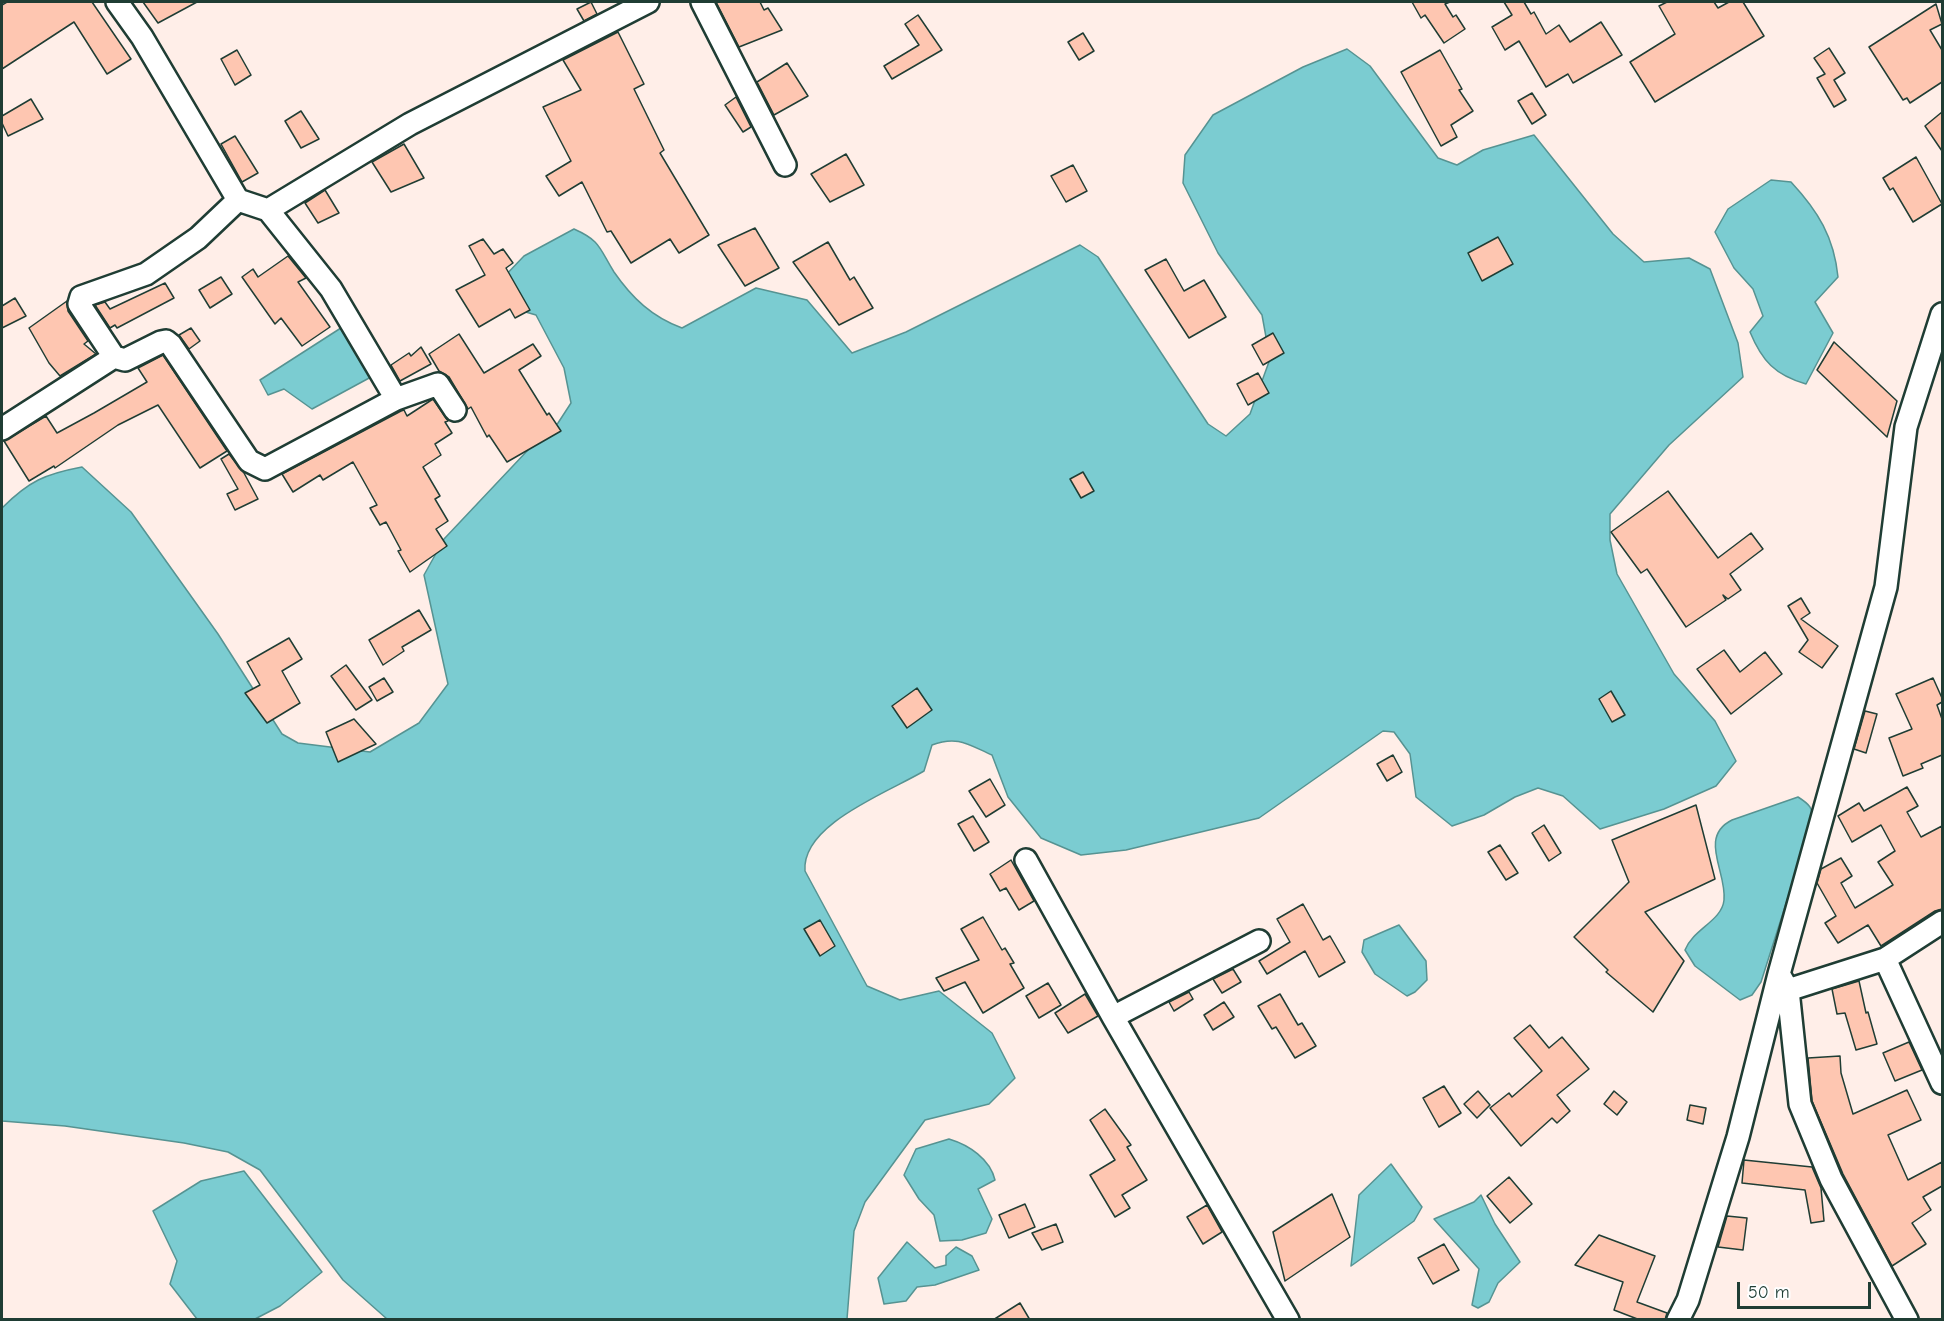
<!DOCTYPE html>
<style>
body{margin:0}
#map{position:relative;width:1944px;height:1321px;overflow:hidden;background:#ffeee8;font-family:"Comic Neue",sans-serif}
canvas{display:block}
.frame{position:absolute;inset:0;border:3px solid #1f3d34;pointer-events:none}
.scale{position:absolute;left:1737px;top:1282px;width:134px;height:27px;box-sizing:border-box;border:3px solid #1f3d34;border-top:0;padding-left:8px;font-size:18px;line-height:21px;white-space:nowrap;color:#1f3d34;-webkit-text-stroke:4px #fff;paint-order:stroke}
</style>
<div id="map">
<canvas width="1944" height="1321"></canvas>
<div class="frame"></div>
<div class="scale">50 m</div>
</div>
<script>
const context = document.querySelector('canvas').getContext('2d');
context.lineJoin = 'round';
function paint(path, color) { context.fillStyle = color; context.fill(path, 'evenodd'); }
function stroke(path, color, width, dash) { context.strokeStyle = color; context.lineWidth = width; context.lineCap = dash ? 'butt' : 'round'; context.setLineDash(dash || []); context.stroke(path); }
const water = new Path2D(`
 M 1347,49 L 1370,66 L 1438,158 L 1457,165 L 1483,150 L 1534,135 L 1613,234 L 1644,262 L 1689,258 L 1710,269 L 1738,343 L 1743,377 L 1669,445 L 1610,514 L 1610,540 L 1617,574 L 1674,674 L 1715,721 L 1736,761 L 1716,786 L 1664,809 L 1600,829 L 1563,796 L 1538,788 L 1515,797 L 1484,815 L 1452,826 L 1416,797 L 1410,754 L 1394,732 L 1383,731 L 1259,818 L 1126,850 L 1081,855 L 1041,838 L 1008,797 L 992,755 C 969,745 958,735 932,745 L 924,771 C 889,792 801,824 805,871 L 867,986 L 900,1000 L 939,991 L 992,1033 L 1015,1078 L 989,1104 L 925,1120 L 865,1202 L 854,1231 L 847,1319 L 387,1319 L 343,1280 L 260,1170 L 228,1152 L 184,1143 L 65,1126 L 2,1121 L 2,508 C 29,481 45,474 82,467 L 131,512 L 218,634 L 282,734 L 298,743 L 370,752 L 419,723 L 448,684 L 424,575 L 444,539 L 528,450 L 558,423 L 571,403 L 564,368 L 536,315 L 498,304 L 501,280 L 524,256 L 574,229 C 601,241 599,248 614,272 C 632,298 652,317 682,328 L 756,288 L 807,300 L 852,353 L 906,332 L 1080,245 L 1098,257 L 1208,424 L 1226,436 L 1250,414 L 1270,359 L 1262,315 L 1218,253 L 1183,183 L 1185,155 L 1213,115 L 1303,67 Z
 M 1771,180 L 1791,182 C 1818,211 1834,237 1838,277 L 1815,302 L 1833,333 L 1806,384 C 1775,375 1762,361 1750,332 L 1763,316 L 1753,289 L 1734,268 L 1715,232 L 1728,209 Z
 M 344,326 L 371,377 L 312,409 L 284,389 L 268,395 L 260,380 Z
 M 1798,797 C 1809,804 1814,808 1812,822 L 1761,982 L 1752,995 L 1740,1000 L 1695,966 L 1685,950 C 1693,929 1722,921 1724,900 C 1727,872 1698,837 1732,820 Z
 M 1399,925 L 1426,961 L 1427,980 L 1415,992 L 1407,996 L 1375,974 L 1362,952 L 1364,940 Z
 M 949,1139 C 969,1145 990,1159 995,1180 L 978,1189 L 992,1219 L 986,1233 L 962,1240 L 940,1241 L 934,1215 L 919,1199 L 904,1175 L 916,1149 Z
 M 1391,1164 L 1422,1207 L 1414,1221 L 1351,1266 L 1359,1195 Z
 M 244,1171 L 322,1272 L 280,1306 L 255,1319 L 197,1319 L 170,1284 L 177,1261 L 153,1211 L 201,1181 Z
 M 1481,1195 L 1495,1224 L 1520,1262 L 1498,1283 L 1489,1302 L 1478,1308 L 1472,1305 L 1479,1269 L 1434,1219 L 1474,1202 Z
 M 907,1242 L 935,1268 L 946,1265 L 946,1256 L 956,1247 L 972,1256 L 979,1270 L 935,1285 L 917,1287 L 906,1301 L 884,1304 L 878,1278 Z`);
paint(water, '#7bccd1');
stroke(water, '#569392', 1.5);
const building = new Path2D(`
 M 7,2 L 92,2 L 131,59 L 107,74 L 74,22 L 2,69 L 2,5 Z
 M 143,2 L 197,2 L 158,23 Z
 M 591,2 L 597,14 L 584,21 L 577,9 Z
 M 716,2 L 760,2 L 764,10 L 768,8 L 782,30 L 739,47 Z
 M 1412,2 L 1450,2 L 1445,4 L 1453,17 L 1456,15 L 1465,29 L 1444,43 L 1425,15 L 1421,18 Z
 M 1504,2 L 1524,2 L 1531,14 L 1534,12 L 1546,34 L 1559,25 L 1570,42 L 1601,22 L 1622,55 L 1573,83 L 1568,74 L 1546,87 L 1519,41 L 1505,50 L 1492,27 L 1512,15 Z
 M 1667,2 L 1714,2 L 1718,8 L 1729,2 L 1743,2 L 1764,36 L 1655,102 L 1630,62 L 1675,34 L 1659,6 Z
 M 1936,4 L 1942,24 L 1930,30 L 1942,50 L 1942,82 L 1910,103 L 1907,98 L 1903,100 L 1869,47 Z
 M 918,15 L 942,50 L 892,79 L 884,66 L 919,45 L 905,24 Z
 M 618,32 L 644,84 L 634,89 L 664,150 L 660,153 L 709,235 L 679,253 L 670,239 L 631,263 L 611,231 L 607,232 L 582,182 L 559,196 L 546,176 L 571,161 L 543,107 L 581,90 L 563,60 Z
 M 1083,33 L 1094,51 L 1079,60 L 1068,42 Z
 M 1829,48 L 1845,73 L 1834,80 L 1846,100 L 1834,107 L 1817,78 L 1825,74 L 1814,58 Z
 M 237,50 L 251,75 L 235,85 L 221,59 Z
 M 1440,50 L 1462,89 L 1459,90 L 1473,111 L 1451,125 L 1457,137 L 1441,146 L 1401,72 Z
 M 787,63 L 808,96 L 774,115 L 757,82 Z
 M 1532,93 L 1546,115 L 1532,124 L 1518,101 Z
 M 736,97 L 751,127 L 743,132 L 725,105 Z
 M 31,99 L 43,119 L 8,136 L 2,123 L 2,116 Z
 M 301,111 L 319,139 L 301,148 L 285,121 Z
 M 1942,112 L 1942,151 L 1925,126 Z
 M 235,136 L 258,173 L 242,182 L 221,144 Z
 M 404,144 L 424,178 L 391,192 L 372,162 Z
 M 846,154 L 864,185 L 830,202 L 811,174 Z
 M 1916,157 L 1942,204 L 1913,222 L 1893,188 L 1890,190 L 1883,178 Z
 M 1073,165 L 1087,191 L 1066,202 L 1051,176 Z
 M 325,190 L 339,213 L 318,223 L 305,203 Z
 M 755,228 L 779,268 L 745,286 L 718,245 Z
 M 1498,237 L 1513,264 L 1482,281 L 1468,253 Z
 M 483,239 L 494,254 L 503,249 L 513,263 L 506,268 L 530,310 L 515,318 L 510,309 L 479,327 L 456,290 L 485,275 L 469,246 Z
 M 828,242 L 850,280 L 854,277 L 873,308 L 839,325 L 793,262 Z
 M 288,256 L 306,278 L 298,282 L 330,327 L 302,346 L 281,318 L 275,324 L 242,277 L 253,269 L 258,277 Z
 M 1166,259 L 1184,291 L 1204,280 L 1226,317 L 1189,338 L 1145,270 Z
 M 221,277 L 232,294 L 210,308 L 199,290 Z
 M 165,283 L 174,298 L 117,328 L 115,325 L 110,328 L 95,305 L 105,302 L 110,309 Z
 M 15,298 L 26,316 L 2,328 L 2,306 Z
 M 67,301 L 68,311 L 88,341 L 84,344 L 96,354 L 60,376 L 49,363 L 29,328 Z
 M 191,328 L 200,341 L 189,349 L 179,335 Z
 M 1273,333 L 1284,353 L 1263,365 L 1252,345 Z
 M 459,334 L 484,373 L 533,344 L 541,356 L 519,370 L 547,415 L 549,413 L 561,431 L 507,462 L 489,435 L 487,437 L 471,407 L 468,409 L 449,377 L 439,371 L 429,354 Z
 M 1834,342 L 1897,401 L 1887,437 L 1817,370 Z
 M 421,347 L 431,364 L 400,381 L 391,365 L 409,353 L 411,356 Z
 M 163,355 L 227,451 L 200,468 L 158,405 L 118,425 L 55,468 L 54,466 L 29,481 L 4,441 L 46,416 L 57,433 L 94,413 L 147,382 L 138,368 Z
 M 1258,373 L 1269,393 L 1248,405 L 1237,384 Z
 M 433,399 L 448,421 L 445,422 L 452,433 L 435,444 L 441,455 L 423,467 L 440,496 L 435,499 L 448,521 L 436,529 L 447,546 L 410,572 L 398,551 L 401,550 L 386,522 L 380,525 L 370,508 L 377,505 L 353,462 L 323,480 L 320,475 L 293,492 L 282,474 L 401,411 L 404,410 L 407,416 Z
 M 229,454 L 244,473 L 258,499 L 235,510 L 227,494 L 238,489 L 221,459 Z
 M 1083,472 L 1094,491 L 1081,498 L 1070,479 Z
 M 1668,491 L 1718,558 L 1751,533 L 1763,549 L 1730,574 L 1741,590 L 1728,599 L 1723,595 L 1726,600 L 1686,627 L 1647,569 L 1641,573 L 1611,532 Z
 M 1801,598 L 1810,613 L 1801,619 L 1838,646 L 1822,668 L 1799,652 L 1808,640 L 1788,606 Z
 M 419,610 L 431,630 L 402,647 L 404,651 L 383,665 L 369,640 Z
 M 289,638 L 302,659 L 282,671 L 300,703 L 267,723 L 245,693 L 260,685 L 247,662 Z
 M 1724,650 L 1740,672 L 1765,652 L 1782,674 L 1731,714 L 1697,669 Z
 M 346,665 L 372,700 L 356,710 L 331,676 Z
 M 384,678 L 393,692 L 377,701 L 369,687 Z
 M 1933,678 L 1942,698 L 1942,702 L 1937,705 L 1942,719 L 1942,755 L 1921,764 L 1923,768 L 1903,776 L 1889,738 L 1912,729 L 1896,694 Z
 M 917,688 L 932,710 L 907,728 L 892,706 Z
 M 1611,691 L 1625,715 L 1612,722 L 1599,699 Z
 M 1865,711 L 1877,714 L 1866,753 L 1854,749 Z
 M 354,719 L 376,744 L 338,762 L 326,732 Z
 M 1393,755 L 1402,772 L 1387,781 L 1377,764 Z
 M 990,779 L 1005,805 L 986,817 L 969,791 Z
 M 1907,787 L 1918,806 L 1907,812 L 1921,837 L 1942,826 L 1942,909 L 1935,911 L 1881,946 L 1868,925 L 1838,943 L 1825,923 L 1836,916 L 1817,883 L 1821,869 L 1841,858 L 1852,876 L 1841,883 L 1855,908 L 1893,885 L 1878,862 L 1895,851 L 1881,825 L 1852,842 L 1838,816 L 1859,803 L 1864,811 Z
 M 1696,805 L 1715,879 L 1645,912 L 1684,961 L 1653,1012 L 1606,972 L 1608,970 L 1574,937 L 1629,882 L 1612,840 Z
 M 973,816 L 989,842 L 974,851 L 958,824 Z
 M 1544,825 L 1561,853 L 1549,861 L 1532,833 Z
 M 1500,845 L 1518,873 L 1506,880 L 1488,852 Z
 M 1011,860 L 1034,901 L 1019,910 L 1006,888 L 1000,891 L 990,874 Z
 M 1303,904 L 1323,940 L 1330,936 L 1345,962 L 1319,977 L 1305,951 L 1267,974 L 1259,961 L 1290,942 L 1277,919 Z
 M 983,917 L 1002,950 L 1005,948 L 1014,963 L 1010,964 L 1024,988 L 983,1013 L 965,982 L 944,991 L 936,978 L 979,960 L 961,929 Z
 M 820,920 L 835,946 L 820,956 L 804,929 Z
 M 1233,969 L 1241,982 L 1222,993 L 1213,979 Z
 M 1859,981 L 1866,1013 L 1868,1012 L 1877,1044 L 1856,1050 L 1845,1013 L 1837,1014 L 1832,989 Z
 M 1048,983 L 1061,1005 L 1039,1018 L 1026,996 Z
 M 1189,992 L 1193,999 L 1174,1011 L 1169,1002 Z
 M 1085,994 L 1098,1016 L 1068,1033 L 1055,1013 Z
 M 1280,994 L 1298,1025 L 1302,1023 L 1316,1046 L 1295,1058 L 1276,1027 L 1272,1029 L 1258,1006 Z
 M 1224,1002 L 1234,1017 L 1213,1030 L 1204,1015 Z
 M 1530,1025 L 1549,1048 L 1562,1037 L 1589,1069 L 1557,1095 L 1570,1111 L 1557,1123 L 1552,1118 L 1521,1146 L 1490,1108 L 1509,1093 L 1512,1097 L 1542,1071 L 1514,1038 Z
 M 1909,1042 L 1922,1070 L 1895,1081 L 1883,1053 Z
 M 1840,1056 L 1841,1073 L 1853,1114 L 1907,1090 L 1921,1120 L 1888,1135 L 1908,1180 L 1942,1162 L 1942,1186 L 1923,1197 L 1931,1210 L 1912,1223 L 1926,1244 L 1892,1266 L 1843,1174 L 1812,1101 L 1808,1058 Z
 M 1444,1086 L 1461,1113 L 1439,1127 L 1423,1098 Z
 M 1478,1091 L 1490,1105 L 1477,1118 L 1464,1104 Z
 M 1614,1091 L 1627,1102 L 1617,1115 L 1604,1104 Z
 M 1690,1105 L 1706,1108 L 1703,1124 L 1687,1120 Z
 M 1105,1109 L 1131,1145 L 1127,1147 L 1147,1180 L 1122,1195 L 1130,1208 L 1115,1217 L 1090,1175 L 1115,1160 L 1090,1120 Z
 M 1744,1160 L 1812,1167 L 1821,1188 L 1824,1221 L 1811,1223 L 1805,1190 L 1742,1183 Z
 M 1509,1177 L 1532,1204 L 1510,1223 L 1487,1196 Z
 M 1332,1194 L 1350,1237 L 1285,1281 L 1273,1232 Z
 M 1025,1204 L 1035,1227 L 1009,1238 L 999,1215 Z
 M 1207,1205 L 1222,1232 L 1203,1244 L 1187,1217 Z
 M 1727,1216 L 1747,1218 L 1743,1250 L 1718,1247 Z
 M 1056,1224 L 1063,1242 L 1042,1250 L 1032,1233 Z
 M 1599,1235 L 1655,1256 L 1637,1302 L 1667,1313 L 1665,1320 L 1640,1320 L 1614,1310 L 1623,1282 L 1575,1265 Z
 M 1444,1244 L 1459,1270 L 1433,1284 L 1418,1258 Z
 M 1020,1303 L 1030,1320 L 993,1320 Z`);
paint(building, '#fec6b1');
stroke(building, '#1f3d34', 1.5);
const street = new Path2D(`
 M 117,2 L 142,37 L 238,200 L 268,210 L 410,124 L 648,2
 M 702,2 L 785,165
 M 238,200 L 198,238 L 146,274 L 81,297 L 79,304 L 114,357 L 125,360 L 161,342 L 166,341 L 171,345 L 249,461 L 265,469 L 396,399 L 331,289 L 268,210
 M 396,399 L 438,384 L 455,410
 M 2,429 L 114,357
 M 1026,860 L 1113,1017 L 1288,1320
 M 1885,959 L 1942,1083
 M 1779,974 L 1788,990 L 1800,1104 L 1831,1179 L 1907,1320
 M 1788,990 L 1885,959 L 1942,922
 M 1113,1017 L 1259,941
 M 1678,1320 L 1688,1300 L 1738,1137 L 1779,974 L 1886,587 L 1906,427 L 1942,314`);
stroke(street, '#1f3d34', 26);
stroke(street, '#fff', 21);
</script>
